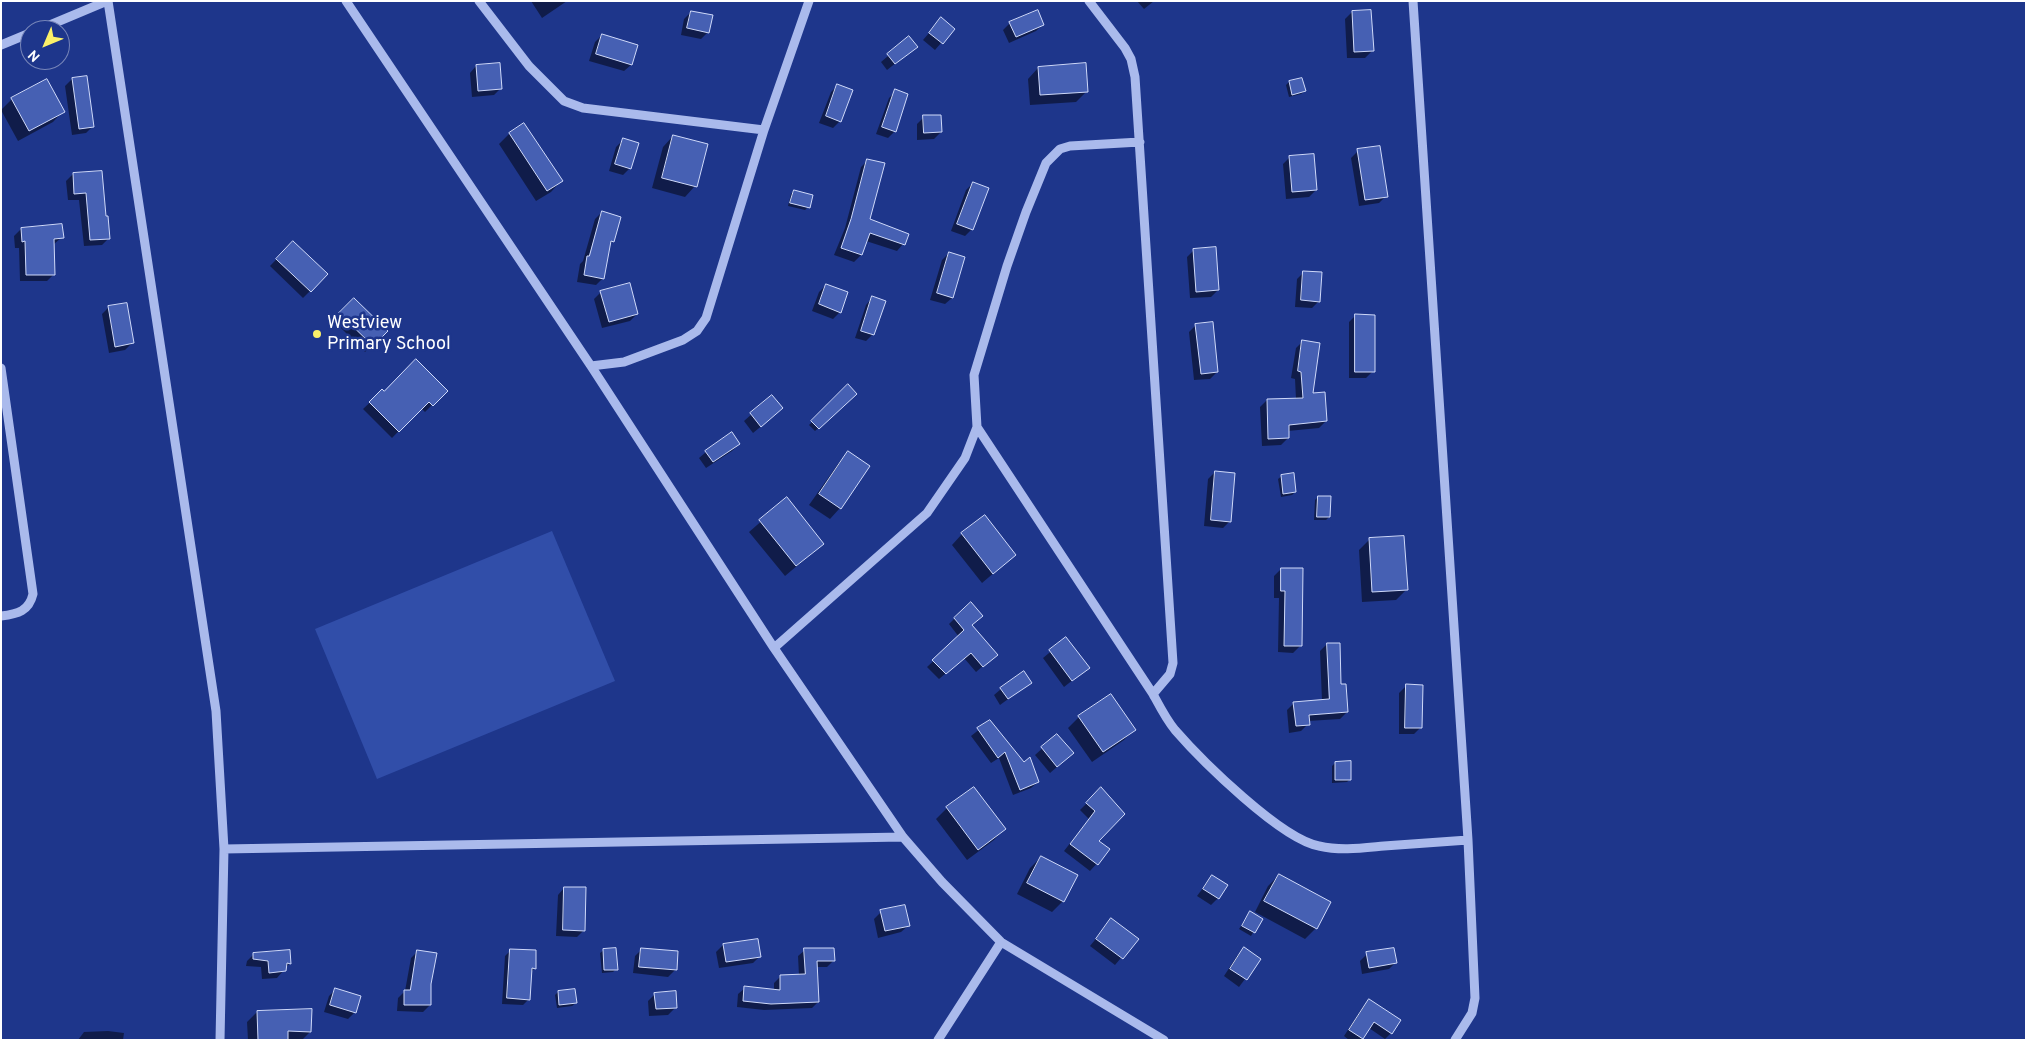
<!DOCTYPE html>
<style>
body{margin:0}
#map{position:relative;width:2027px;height:1041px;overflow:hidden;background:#1e368b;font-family:Overpass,sans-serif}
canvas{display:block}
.frame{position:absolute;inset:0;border:2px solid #fff;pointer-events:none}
.north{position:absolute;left:20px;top:20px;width:50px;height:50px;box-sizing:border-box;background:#1e368b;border:1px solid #7886b9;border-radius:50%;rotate:225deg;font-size:14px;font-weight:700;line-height:20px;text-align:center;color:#fff}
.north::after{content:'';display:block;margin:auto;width:18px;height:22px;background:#fbf069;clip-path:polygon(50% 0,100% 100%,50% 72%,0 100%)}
</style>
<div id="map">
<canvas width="2027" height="1041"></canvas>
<div class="frame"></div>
<div class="north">N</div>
</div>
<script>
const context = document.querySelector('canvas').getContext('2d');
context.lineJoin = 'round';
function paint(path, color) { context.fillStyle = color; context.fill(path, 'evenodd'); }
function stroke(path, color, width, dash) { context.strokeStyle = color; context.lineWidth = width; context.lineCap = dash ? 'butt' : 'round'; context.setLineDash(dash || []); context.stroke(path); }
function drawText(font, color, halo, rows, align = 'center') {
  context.font = font + ' Overpass,sans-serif'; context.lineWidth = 5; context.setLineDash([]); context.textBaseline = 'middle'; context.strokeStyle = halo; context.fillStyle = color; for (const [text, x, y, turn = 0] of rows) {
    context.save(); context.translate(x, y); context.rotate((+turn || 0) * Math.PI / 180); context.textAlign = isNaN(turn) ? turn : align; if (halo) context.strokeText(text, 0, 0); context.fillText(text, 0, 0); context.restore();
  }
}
paint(new Path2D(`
 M 552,531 L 615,681 L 377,779 L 315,629 Z`), '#314ea9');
paint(new Path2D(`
 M 531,1 L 567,1 L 542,18 Z
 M 1137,1 L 1154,1 L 1144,9 Z
 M 691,12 L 708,32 L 701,39 L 681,35 L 684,19 Z
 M 1352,12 L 1372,51 L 1365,58 L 1347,58 L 1345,19 Z
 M 941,19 L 953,29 L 935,50 L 923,40 Z
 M 1010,23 L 1043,24 L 1036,31 L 1009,43 L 1003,30 Z
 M 602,35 L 631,65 L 624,71 L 589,61 L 595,42 Z
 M 909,38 L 916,47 L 887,70 L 881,62 Z
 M 476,66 L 501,88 L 494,95 L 472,97 L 470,73 Z
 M 1038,68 L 1087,91 L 1076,102 L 1030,105 L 1028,79 Z
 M 72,79 L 93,126 L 86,133 L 72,135 L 65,86 Z
 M 46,80 L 63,111 L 53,122 L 18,141 L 1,110 L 12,99 Z
 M 1289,82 L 1305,91 L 1301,94 L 1289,97 L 1286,85 Z
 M 838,85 L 840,121 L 833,128 L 819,123 L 831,92 Z
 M 896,91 L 895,131 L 888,138 L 876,134 L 889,98 Z
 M 924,117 L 941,132 L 934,139 L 917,140 L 917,124 Z
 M 524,124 L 561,181 L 551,192 L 536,201 L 499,144 L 509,134 Z
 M 673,136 L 695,186 L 685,197 L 652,188 L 663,147 Z
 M 623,140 L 630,168 L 623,175 L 609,171 L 616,147 Z
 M 1358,151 L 1386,196 L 1379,203 L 1359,206 L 1351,158 Z
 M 1290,157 L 1316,190 L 1309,197 L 1286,199 L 1283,164 Z
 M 868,160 L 868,220 L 903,244 L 897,251 L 866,241 L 861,255 L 854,262 L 834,255 L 845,228 L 861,167 Z
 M 73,174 L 105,217 L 109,238 L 102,245 L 84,246 L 79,200 L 68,200 L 66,181 Z
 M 973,183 L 972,229 L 965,236 L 951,231 L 966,190 Z
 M 794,191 L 808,207 L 805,210 L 788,206 L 791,194 Z
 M 602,212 L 613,241 L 609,245 L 603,278 L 596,285 L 577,282 L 580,264 L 583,261 L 595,219 Z
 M 21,229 L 62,237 L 53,245 L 54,274 L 47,281 L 20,281 L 19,248 L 15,248 L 14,236 Z
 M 293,242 L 327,274 L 303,298 L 270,266 Z
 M 1194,250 L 1218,290 L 1211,297 L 1190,298 L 1187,257 Z
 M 949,253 L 952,298 L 945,304 L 930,300 L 942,260 Z
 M 1304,272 L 1319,301 L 1312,308 L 1295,307 L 1297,279 Z
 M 826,285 L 840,312 L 833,319 L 812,311 L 819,292 Z
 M 601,292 L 637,314 L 630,321 L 602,328 L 594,299 Z
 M 872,298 L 873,334 L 866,341 L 855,338 L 866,305 Z
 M 354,300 L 386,331 L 365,352 L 334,321 Z
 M 109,307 L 132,343 L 125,350 L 109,353 L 102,314 Z
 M 1356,315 L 1373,371 L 1366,378 L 1349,378 L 1349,322 Z
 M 1196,325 L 1217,372 L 1210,379 L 1194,380 L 1189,332 Z
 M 1303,341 L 1311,395 L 1326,421 L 1319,428 L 1288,431 L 1288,438 L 1281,445 L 1262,446 L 1260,407 L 1267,400 L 1296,399 L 1295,379 L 1291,378 L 1296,348 Z
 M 848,386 L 855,394 L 815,431 L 809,425 Z
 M 382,391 L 384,393 L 446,391 L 425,412 L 421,408 L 392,438 L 363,409 Z
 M 772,396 L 775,415 L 753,433 L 744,421 Z
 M 739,444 L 732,451 L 706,468 L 699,458 L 706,452 Z
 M 848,453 L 840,508 L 830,519 L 809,505 L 838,464 Z
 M 1215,472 L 1230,521 L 1223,528 L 1204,526 L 1208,479 Z
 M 1282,476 L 1295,492 L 1292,495 L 1281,497 L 1278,479 Z
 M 1318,497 L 1329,517 L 1326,520 L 1314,520 L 1315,500 Z
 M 787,499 L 823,544 L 785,576 L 749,532 Z
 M 962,534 L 1015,555 L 982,583 L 952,545 Z
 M 1370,539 L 1406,590 L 1396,600 L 1362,602 L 1359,550 Z
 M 1281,569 L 1300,646 L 1293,653 L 1278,652 L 1279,598 L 1274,598 L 1274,576 Z
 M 954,619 L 971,625 L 990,660 L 976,672 L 964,658 L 939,679 L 927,667 L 959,637 L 949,624 Z
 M 1066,639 L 1088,668 L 1064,687 L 1043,658 Z
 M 1327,644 L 1347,712 L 1340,719 L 1308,721 L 1308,724 L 1301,731 L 1289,733 L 1287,710 L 1294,703 L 1322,701 L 1320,651 Z
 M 1030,683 L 1000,705 L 994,695 L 1001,689 Z
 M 1406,686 L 1421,727 L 1414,734 L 1399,734 L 1399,693 Z
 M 1111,695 L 1134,729 L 1124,740 L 1092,762 L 1068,728 L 1079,717 Z
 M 990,721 L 1038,782 L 1031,788 L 1013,795 L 999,758 L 991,763 L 971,736 Z
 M 1057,735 L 1065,760 L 1050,773 L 1035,755 Z
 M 1335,763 L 1350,779 L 1347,782 L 1332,783 L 1332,766 Z
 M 1101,789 L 1097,841 L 1109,850 L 1090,871 L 1064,851 L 1089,819 L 1080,810 Z
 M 947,808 L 1004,829 L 994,840 L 967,860 L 936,819 Z
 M 1041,857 L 1063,901 L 1052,912 L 1017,894 L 1030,868 Z
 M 1279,875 L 1316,928 L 1305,939 L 1255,912 L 1268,886 Z
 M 1212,876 L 1218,898 L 1211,905 L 1197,896 Z
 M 564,888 L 584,930 L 577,937 L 556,936 L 558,895 Z
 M 881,912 L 908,926 L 901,932 L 878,938 L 874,919 Z
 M 1250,913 L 1261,919 L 1251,936 L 1239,929 Z
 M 1111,920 L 1137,939 L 1115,965 L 1090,946 Z
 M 723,945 L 760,956 L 753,963 L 719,968 L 716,952 Z
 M 642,949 L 675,970 L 668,977 L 633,973 L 635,956 Z
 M 1244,949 L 1260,959 L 1239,987 L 1224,976 L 1237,956 Z
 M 604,950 L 616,969 L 613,972 L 602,973 L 600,953 Z
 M 805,950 L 833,961 L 827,967 L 816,967 L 818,1002 L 812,1008 L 764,1010 L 737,1007 L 738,994 L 745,988 L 774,991 L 774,983 L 780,977 L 799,976 L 798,956 Z
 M 418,951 L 430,984 L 430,1005 L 423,1012 L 397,1011 L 398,998 L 405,991 L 411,958 Z
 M 510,951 L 535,968 L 531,972 L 529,999 L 523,1005 L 502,1004 L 505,956 Z
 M 254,954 L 290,963 L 277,978 L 262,979 L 261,967 L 246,966 L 247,961 Z
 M 1367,954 L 1396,962 L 1389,969 L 1362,974 L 1360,961 Z
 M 336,989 L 355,1012 L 348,1019 L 324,1012 L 329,996 Z
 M 558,992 L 576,1003 L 572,1006 L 557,1008 L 555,995 Z
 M 655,994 L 675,1008 L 668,1015 L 649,1016 L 648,1001 Z
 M 1369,1001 L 1391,1033 L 1385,1039 L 1369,1028 L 1361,1040 L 1349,1040 L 1344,1036 L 1363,1007 Z
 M 257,1012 L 310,1032 L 302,1040 L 248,1040 L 247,1022 Z
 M 108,1031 L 124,1033 L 123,1040 L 78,1040 L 84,1032 Z`), '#0007');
const building = new Path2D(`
 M 1038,10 L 1044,25 L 1016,37 L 1009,22 Z
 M 1371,10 L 1374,51 L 1354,52 L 1352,11 Z
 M 691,11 L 713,15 L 709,33 L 687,28 Z
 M 941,17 L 955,29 L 943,44 L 929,33 Z
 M 602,34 L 638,45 L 632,65 L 596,54 Z
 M 909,36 L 918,47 L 895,64 L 887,54 Z
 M 500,63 L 502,89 L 478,91 L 476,65 Z
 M 1086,63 L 1088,92 L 1040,95 L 1038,67 Z
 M 87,76 L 94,127 L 79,129 L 72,78 Z
 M 1302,78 L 1306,91 L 1292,95 L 1289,81 Z
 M 47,79 L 65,112 L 29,131 L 11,98 Z
 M 837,84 L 853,90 L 841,122 L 826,116 Z
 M 895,89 L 908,94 L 896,132 L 882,127 Z
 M 923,115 L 941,115 L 942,132 L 924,133 Z
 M 524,123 L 563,181 L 547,191 L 509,133 Z
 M 673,135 L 708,144 L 697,187 L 662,178 Z
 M 623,138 L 639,143 L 631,169 L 615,164 Z
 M 1380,146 L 1388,197 L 1365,200 L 1357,149 Z
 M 1314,154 L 1317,190 L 1292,192 L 1289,156 Z
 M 867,159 L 885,163 L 870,219 L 909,234 L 905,245 L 870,233 L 862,255 L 841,248 L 851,219 Z
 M 102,171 L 106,216 L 108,216 L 110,239 L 90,240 L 86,193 L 74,194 L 73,173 Z
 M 973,182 L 989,188 L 973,230 L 957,224 Z
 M 794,190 L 813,195 L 810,208 L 790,203 Z
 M 602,211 L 621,217 L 614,242 L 611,241 L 604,279 L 584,275 L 587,256 L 589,256 Z
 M 62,224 L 64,238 L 54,239 L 55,275 L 26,275 L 25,241 L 22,242 L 21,228 Z
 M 293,241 L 328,274 L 311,292 L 276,259 Z
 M 1216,247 L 1219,290 L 1196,292 L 1193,249 Z
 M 949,252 L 965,257 L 953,298 L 937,293 Z
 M 1303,271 L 1322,272 L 1320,302 L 1301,300 Z
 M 630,283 L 638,314 L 609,322 L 600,291 Z
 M 826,284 L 848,292 L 841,313 L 819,304 Z
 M 872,296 L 886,301 L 874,335 L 861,331 Z
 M 354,298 L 388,331 L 373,346 L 339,313 Z
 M 127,303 L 134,343 L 115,347 L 108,306 Z
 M 1355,314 L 1375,315 L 1375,372 L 1355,372 Z
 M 1213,322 L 1218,372 L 1201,374 L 1195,324 Z
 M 1302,340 L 1320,343 L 1313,393 L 1325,392 L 1327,421 L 1289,425 L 1289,438 L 1268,439 L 1267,399 L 1303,398 L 1301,372 L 1298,371 Z
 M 416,359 L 448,391 L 433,406 L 429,402 L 399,432 L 369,402 L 382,389 L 384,391 Z
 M 848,384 L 857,394 L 819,429 L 811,421 Z
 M 772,395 L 783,408 L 761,427 L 750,413 Z
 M 732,432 L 740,444 L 713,462 L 705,451 Z
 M 848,451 L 870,466 L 841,509 L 819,494 Z
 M 1215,471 L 1235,473 L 1231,522 L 1211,520 Z
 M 1294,473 L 1296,492 L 1283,494 L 1281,475 Z
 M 1318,496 L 1331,496 L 1330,517 L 1317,517 Z
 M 787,497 L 824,544 L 796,566 L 759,520 Z
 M 985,515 L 1016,555 L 993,574 L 961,533 Z
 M 1404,536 L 1408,590 L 1372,592 L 1369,538 Z
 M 1281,568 L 1303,568 L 1302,646 L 1284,646 L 1285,591 L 1281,591 Z
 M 971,602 L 983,616 L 972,625 L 998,655 L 983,667 L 971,653 L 946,674 L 932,660 L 964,630 L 954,618 Z
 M 1066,637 L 1090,668 L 1072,681 L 1049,650 Z
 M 1327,643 L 1340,643 L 1341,684 L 1346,684 L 1348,712 L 1309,715 L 1310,725 L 1296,726 L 1293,702 L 1329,699 Z
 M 1024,671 L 1032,683 L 1008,699 L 1000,688 Z
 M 1406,684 L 1423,685 L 1422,728 L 1405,728 Z
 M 1111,694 L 1136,730 L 1103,752 L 1078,716 Z
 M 990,720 L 1024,762 L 1030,757 L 1039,782 L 1020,790 L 1005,752 L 998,758 L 977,728 Z
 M 1057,734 L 1074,753 L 1057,767 L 1041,747 Z
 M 1351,761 L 1351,780 L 1335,780 L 1335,762 Z
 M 974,787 L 1006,829 L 978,850 L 946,807 Z
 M 1101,787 L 1125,814 L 1099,841 L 1110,849 L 1098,865 L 1070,844 L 1095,811 L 1086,803 Z
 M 1041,856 L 1078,875 L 1064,902 L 1027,883 Z
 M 1279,874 L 1331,902 L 1317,929 L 1264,901 Z
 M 1212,875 L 1228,885 L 1219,899 L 1203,889 Z
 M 564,887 L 586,887 L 585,931 L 563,930 Z
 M 905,905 L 910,926 L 885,931 L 880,910 Z
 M 1250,911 L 1263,919 L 1255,933 L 1242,926 Z
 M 1111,918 L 1139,939 L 1123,959 L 1096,939 Z
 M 758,939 L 761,957 L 726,962 L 723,944 Z
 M 1244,947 L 1261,959 L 1247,980 L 1230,969 Z
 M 616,948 L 618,970 L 604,970 L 603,949 Z
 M 641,948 L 678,951 L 677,970 L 639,967 Z
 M 804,948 L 834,948 L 835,961 L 817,961 L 819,1002 L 771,1004 L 743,1001 L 744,986 L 780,990 L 780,975 L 805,974 Z
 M 1394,948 L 1397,963 L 1369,968 L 1366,952 Z
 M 510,949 L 536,950 L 536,969 L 532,968 L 530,1000 L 507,998 Z
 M 290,950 L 291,964 L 287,963 L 286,971 L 269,973 L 268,961 L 253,959 L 253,953 Z
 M 417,950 L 437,953 L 431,984 L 431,1005 L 404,1005 L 404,990 L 410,990 Z
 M 335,988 L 361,996 L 356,1013 L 330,1005 Z
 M 575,989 L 577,1003 L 559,1005 L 558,991 Z
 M 676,991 L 677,1008 L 656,1009 L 654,993 Z
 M 1369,999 L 1401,1020 L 1392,1034 L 1374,1022 L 1363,1039 L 1349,1030 Z
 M 312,1009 L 311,1032 L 288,1031 L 288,1040 L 258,1040 L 257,1011 Z`);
paint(building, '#4660b3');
stroke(building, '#cfd9f9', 1);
stroke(new Path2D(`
 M 108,1 L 216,711 L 224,849 L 220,1040
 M 346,1 L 591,366 L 774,648 L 903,837 L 942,882 L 1001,942 L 1164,1040
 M 479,1 L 529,66 L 564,101 L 583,108 L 764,130
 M 1089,1 L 1125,48 L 1131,59 L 1135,77 L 1173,663 L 1170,674 L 1153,694
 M 1413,1 L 1468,840 L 1475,998 L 1472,1013 L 1455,1040
 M 38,30 L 107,1
 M 1,45 L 30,33
 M 1140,142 L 1070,146 L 1060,149 L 1046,163 L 1026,212 L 1007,266 L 974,375 L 977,427 L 1153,694 C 1160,707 1166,719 1175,730 C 1202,761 1281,839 1319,846 C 1341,851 1362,848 1384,846 C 1412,844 1440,842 1468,840
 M 591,366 L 624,362 L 683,340 L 697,331 L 706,318 L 764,130 L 809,1
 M 1,368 L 33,594 C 29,611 18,614 1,616
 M 774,648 L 927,513 L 965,458 L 977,427
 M 224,849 L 903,837
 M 938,1040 L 1001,942`), '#aabaec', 9);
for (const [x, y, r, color] of [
 [317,334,5,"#fbf069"]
]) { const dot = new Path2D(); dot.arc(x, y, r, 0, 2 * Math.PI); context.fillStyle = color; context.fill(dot); stroke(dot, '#1e368b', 2); }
drawText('18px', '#fff', '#1e368b', [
 ["Westview",327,324],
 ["Primary School",327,345]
], 'left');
</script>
